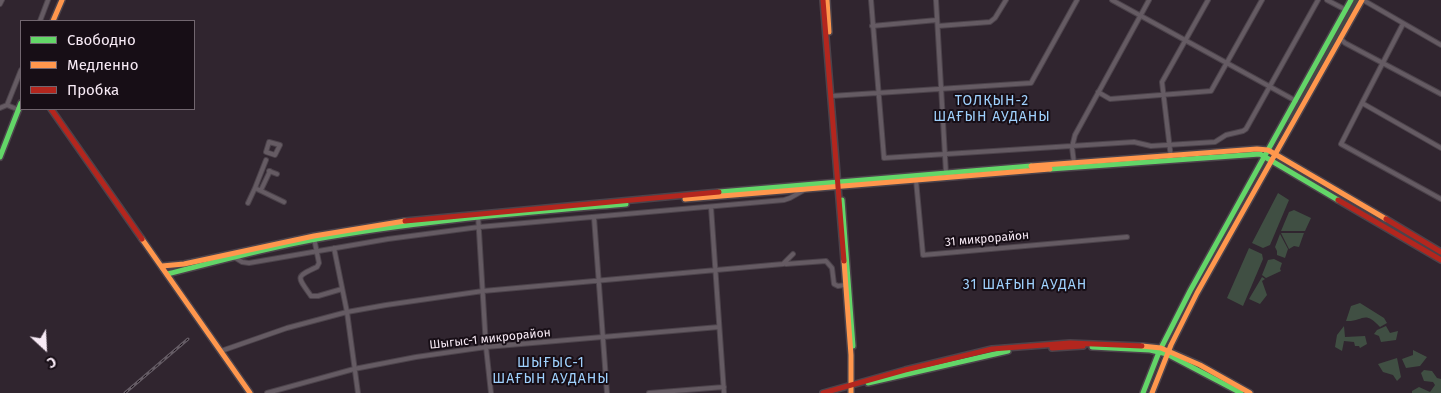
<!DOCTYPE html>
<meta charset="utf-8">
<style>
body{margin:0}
#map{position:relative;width:1441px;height:393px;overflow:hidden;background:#30252f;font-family:"Fira Sans",sans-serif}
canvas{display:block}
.legend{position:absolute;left:20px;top:20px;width:175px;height:90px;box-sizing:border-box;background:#170e16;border:1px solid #71666f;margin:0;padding:6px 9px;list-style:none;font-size:15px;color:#f7eaf5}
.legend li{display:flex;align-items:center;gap:10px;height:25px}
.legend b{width:25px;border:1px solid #71666f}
.north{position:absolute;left:20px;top:323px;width:50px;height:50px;-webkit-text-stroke:4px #170e16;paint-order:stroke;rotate:155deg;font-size:14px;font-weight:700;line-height:20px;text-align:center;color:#f7eaf5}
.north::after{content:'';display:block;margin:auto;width:18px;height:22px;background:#f7eaf5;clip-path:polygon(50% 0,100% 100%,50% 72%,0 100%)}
</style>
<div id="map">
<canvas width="1441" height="393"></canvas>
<ul class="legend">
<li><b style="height:6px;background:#63d668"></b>Свободно</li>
<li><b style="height:6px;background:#ff974d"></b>Медленно</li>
<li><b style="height:6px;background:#b3261e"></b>Пробка</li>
</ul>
<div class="north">С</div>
</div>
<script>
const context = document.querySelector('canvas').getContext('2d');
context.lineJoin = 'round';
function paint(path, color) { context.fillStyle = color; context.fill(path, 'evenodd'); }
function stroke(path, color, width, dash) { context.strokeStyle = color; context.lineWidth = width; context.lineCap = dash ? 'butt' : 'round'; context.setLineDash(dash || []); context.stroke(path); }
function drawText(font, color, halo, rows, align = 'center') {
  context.font = font + ' "Fira Sans",sans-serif'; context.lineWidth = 4; context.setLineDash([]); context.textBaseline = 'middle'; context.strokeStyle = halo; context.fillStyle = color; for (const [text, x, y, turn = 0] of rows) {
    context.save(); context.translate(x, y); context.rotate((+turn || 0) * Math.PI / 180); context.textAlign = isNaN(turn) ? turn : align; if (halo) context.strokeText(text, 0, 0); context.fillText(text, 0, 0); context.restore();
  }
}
paint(new Path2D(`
 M 1355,0 L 1358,0 L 1289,123 L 1287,120 Z
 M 1278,193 L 1289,200 L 1270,245 L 1263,248 L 1252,243 Z
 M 1294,210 L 1311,218 L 1305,231 L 1281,231 L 1289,212 Z
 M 1281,233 L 1304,233 L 1299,247 L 1294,246 L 1289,249 Z
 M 1280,234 L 1288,249 L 1285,258 L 1277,255 L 1277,251 L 1275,247 Z
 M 1249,248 L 1262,254 L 1263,259 L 1243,306 L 1227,298 Z
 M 1274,259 L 1282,263 L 1280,269 L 1281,271 L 1266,278 L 1262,275 L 1268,260 Z
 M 1262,277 L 1265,279 L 1262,281 L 1267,295 L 1260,304 L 1249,299 Z
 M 1360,303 L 1384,318 L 1387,323 L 1380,327 C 1364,309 1363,322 1346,321 L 1351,306 Z
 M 1344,326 L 1345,337 L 1365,336 L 1367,344 L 1360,348 L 1359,346 L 1355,346 L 1354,342 L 1344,341 L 1342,351 L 1335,347 L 1337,335 Z
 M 1386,326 L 1390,333 L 1398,331 L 1396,340 L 1381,342 L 1379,336 L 1374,334 L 1377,330 Z
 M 1413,350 L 1427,357 L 1420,366 L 1406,368 L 1402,359 L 1413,355 Z
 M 1397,358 L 1401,377 L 1397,381 L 1393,375 L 1383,372 L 1378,364 Z
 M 1424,370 L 1432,371 L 1437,378 L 1441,379 L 1441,393 L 1412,393 L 1412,391 L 1419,387 L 1430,392 L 1435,385 L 1433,382 L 1424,381 L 1421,373 Z`), '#404f43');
const street = new Path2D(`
 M 871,0 L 884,158 L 1134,142 L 1151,146 L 1215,142 L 1226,135 L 1243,131 L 1246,129 L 1318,0
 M 936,0 L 946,173
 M 1112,0 L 1296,101
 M 1327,0 L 1346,10
 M 1363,0 L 1441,45
 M 0,4 L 2,0
 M 40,21 L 48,0
 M 1403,24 L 1362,103 L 1441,148
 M 872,26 L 937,20
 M 938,26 L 990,22 L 995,18 L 1006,0
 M 1340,38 L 1345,43 L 1441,94
 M 1098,92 L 1110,99 L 1211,91 L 1262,0
 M 831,96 L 1031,83 L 1077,0
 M 1362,103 L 1341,144 L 1441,199
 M 7,105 L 21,70
 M 0,108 L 7,105 L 19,110
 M 269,142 L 280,145 L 275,155 L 266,152 Z
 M 1171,158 L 1162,82 L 1208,0
 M 1074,163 L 1072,147 L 1075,135 L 1149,0
 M 269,171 L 277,174
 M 916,180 L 923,255 L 1127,237
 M 255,188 L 266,160
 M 261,190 L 270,171
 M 248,203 L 255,188 L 284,202
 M 711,207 L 724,393
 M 478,215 L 486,347 L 491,393
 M 594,217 L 607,393
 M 314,238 L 319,263 L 317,267 C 295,277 297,276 311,296 L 318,296 L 342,289
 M 334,248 L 347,312 L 358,393
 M 234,257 L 242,262 L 249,263 L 388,239 L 479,227 L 784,200 L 790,198 L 806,189
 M 786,264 L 826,261 L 832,268 L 834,284 L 838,286 L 845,285
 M 221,351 L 287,328 L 347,312 L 386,305 L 483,291 L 783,264 L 793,254
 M 267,393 L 354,369 L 416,357 L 486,347 L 719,327
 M 649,393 L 724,387`);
const fast = new Path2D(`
 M 0,157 L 21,103
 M 1050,169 L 1260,154 L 1338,200
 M 719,192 L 1031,166
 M 842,200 L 853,346
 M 167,274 C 215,262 262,249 311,240 C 415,221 521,213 626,204
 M 1092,347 L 1150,350 L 1167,354 L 1241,393
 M 868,383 L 1008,351
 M 1143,393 L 1159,352 L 1190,291 L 1351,0`);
const slow = new Path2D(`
 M 827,0 L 829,32
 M 53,21 L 62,0
 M 1031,166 L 1257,149 L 1268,150 L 1386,219
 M 685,199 L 1050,169
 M 142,239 L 250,393
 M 844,261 L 851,355 L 851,393
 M 162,266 L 184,264 L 314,236 L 405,221
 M 1142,346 L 1161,348 L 1200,365 L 1250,393
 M 1152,393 L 1171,345 L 1197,293 L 1362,0`);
const jam = new Path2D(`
 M 823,0 L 844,261
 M 51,109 L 142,239
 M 1338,200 L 1441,260
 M 1386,219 L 1441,252
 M 405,221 L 719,192
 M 1052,348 L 1083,346
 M 823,393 L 905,370 L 992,349 L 1070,343 L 1142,346`);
stroke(street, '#4c434b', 6);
stroke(fast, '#4c434b', 8);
stroke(slow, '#4c434b', 8);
stroke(jam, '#4c434b', 8);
stroke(street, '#655b63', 4);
stroke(fast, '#63d668', 5);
stroke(slow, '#ff974d', 5);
stroke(jam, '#b3261e', 5);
const rail = new Path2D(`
 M 125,393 L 188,339`);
stroke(rail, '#655c65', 3);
stroke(rail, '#170e16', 1, [4]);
drawText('12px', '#f7eaf5', '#170e16', [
 ["31 микрорайон",987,239,-5],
 ["Шыгыс-1 микрорайон",490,339,-6]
]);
context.letterSpacing = '1px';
drawText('14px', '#9fd1fd', '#170e16', [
 ["ТОЛҚЫН-2",992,101],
 ["ШАҒЫН АУДАНЫ",992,117],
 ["31 ШАҒЫН АУДАН",1025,285],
 ["ШЫҒЫС-1",551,363],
 ["ШАҒЫН АУДАНЫ",551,379]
]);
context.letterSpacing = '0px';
</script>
